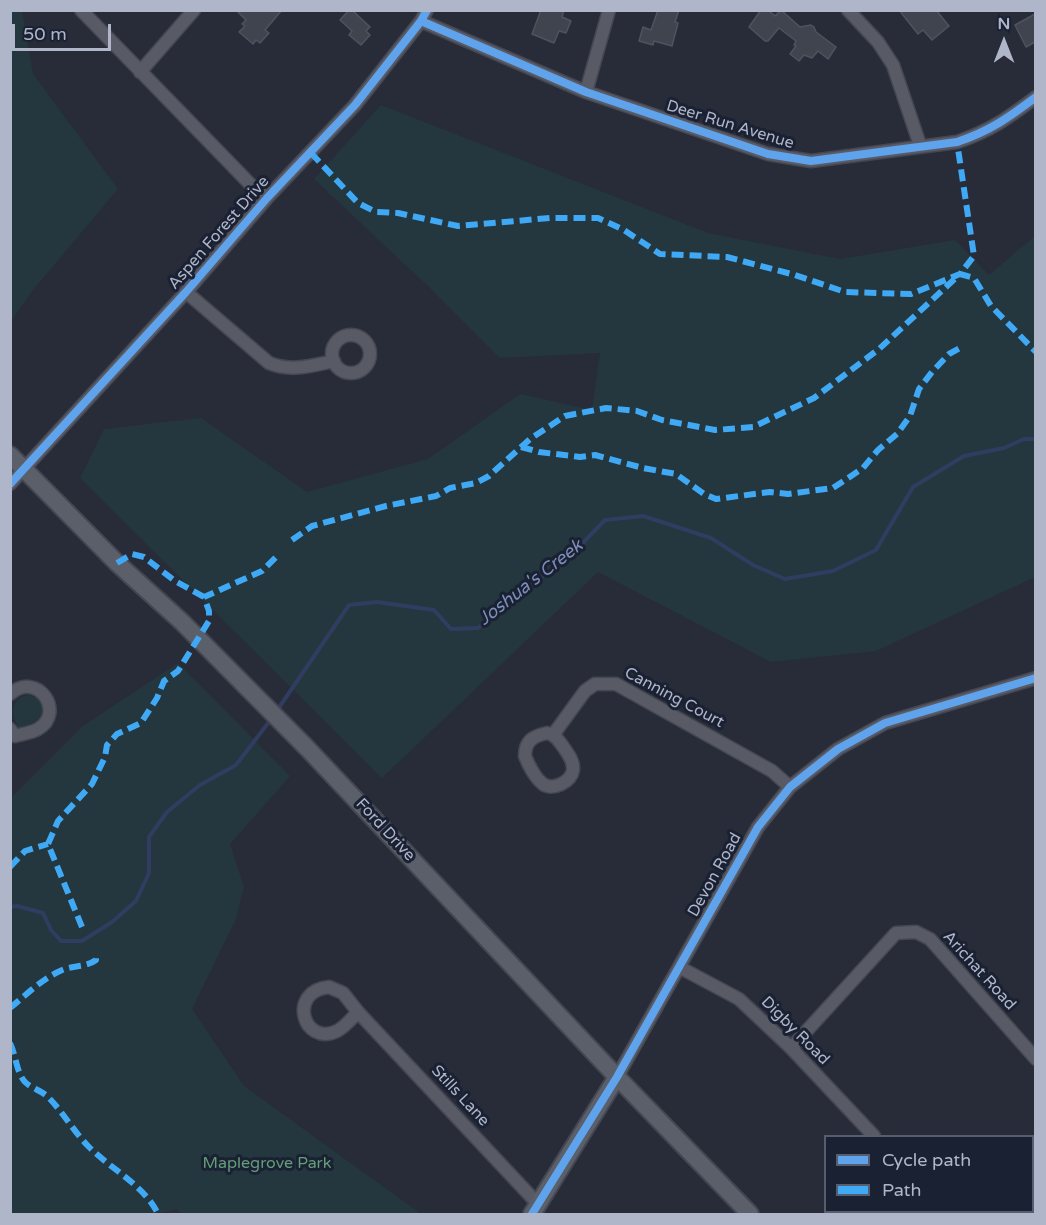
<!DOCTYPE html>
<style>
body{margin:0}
#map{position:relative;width:1046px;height:1225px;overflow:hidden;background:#272c38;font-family:"Varela Round",sans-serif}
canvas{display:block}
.frame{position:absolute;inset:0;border:12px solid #b0b6c9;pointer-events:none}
.legend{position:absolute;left:824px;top:1135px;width:210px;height:78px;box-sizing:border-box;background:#1a2133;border:2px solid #565d6f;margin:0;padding:8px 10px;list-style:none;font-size:18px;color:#b0b6c9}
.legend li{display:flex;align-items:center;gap:12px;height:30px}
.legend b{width:30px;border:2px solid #565d6f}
.north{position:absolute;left:974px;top:12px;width:60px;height:60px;-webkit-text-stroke:4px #1a2133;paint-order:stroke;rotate:0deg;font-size:16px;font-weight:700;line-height:24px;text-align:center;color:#b0b6c9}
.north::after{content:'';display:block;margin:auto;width:21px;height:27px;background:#b0b6c9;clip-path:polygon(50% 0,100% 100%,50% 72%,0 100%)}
.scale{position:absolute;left:12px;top:24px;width:99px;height:27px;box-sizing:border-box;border:3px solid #b0b6c9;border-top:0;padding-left:8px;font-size:18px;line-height:21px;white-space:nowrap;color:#b0b6c9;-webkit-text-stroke:4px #1a2133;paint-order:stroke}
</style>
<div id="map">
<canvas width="1046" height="1225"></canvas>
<div class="frame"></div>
<ul class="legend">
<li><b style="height:8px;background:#60a3ed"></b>Cycle path</li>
<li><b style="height:8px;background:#3fa9f5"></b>Path</li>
</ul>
<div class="north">N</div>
<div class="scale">50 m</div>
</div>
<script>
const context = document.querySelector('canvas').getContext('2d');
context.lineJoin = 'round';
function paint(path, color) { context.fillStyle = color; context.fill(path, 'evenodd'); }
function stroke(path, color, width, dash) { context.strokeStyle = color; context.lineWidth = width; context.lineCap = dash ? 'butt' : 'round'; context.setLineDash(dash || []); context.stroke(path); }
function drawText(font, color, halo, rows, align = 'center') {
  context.font = font + ' "Varela Round",sans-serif'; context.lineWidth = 6; context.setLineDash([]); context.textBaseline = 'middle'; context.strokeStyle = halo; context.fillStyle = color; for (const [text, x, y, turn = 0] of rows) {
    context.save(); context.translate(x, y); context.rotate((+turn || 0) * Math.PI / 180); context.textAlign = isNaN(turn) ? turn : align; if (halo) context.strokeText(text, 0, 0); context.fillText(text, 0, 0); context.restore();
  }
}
paint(new Path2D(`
 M 22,11 L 33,74 L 118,189 L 33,290 L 11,321 L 10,11 Z
 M 381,105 L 708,233 L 840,259 L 955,240 L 989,275 L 1035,236 L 1035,577 L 876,651 L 771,662 L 598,572 L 382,778 L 80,478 L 104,429 L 201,418 L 307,492 L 428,459 L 520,394 L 592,410 L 600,353 L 500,358 L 432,290 L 314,179 Z
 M 178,663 L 290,776 L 230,844 L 244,887 L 236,919 L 192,1009 L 244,1086 L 421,1214 L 182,1214 L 177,1209 L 155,1214 L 19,1214 L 11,1212 L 11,798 L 83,726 Z
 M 28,695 L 37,698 C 52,716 34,723 19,728 C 10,716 10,698 28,695 Z`), '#24363e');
stroke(new Path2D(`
 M 276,712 L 349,605 L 377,602 L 434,610 L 451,629 L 478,628 L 573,553 L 605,520 L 643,516 L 711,538 L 753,565 L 785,579 L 833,571 L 876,550 L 913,487 L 964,456 L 1004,448 L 1024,439 L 1036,439
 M 10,907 L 17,906 L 43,913 L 51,930 L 61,941 L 82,941 L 112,922 L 136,901 L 149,873 L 149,837 L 167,812 L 200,785 L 236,765 L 272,718`), '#303d60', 4);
const building = new Path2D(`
 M 236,10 L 282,10 L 265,30 L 269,33 L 260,43 L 256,40 L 253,44 L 239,32 L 245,26 L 242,24 L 246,20 Z
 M 349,10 L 352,10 L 370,27 L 366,31 L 370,35 L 361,45 L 349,35 L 352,31 L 340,20 Z
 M 541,10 L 564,10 L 562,17 L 571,21 L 566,33 L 559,31 L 554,43 L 532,34 Z
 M 658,10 L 679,10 L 675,22 L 678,23 L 672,46 L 654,41 L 653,45 L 639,41 L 643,27 L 651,30 Z
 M 761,10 L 768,10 L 775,16 L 781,10 L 800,27 L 811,25 L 814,27 L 816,32 L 836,47 L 828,59 L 818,51 L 812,58 L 804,55 L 799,61 L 790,54 L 796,46 L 794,45 L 796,41 L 779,28 L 768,41 L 765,41 L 749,27 Z
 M 899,10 L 936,10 L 949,26 L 932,40 L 923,30 L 918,34 Z
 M 1035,14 L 1035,42 L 1026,47 L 1015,25 Z`);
paint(building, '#40444e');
stroke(building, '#4f535f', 1.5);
const street = new Path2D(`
 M 81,10 L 253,187 L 267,198
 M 848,10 L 878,42 L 893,65 L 920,145
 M 421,21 L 586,92 L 768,154 L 811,161 L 957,142 C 990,131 1008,118 1036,97
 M 140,72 L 194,10
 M 586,92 L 609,10
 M 186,292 L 269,363 C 291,372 310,366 334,361
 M332 354a19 19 0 1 1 38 0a19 19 0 1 1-38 0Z
 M 10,484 L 186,292 L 267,198 L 355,105 L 421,21 L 427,10
 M 10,694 C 38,670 66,713 38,729 C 31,733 22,734 15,736 L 10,729
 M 547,733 C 556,735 559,741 564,748 C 569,755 574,762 573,770 C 571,782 553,791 543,784 C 535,778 528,764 525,756 C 525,741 533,736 547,733 Z
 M 553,735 L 585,691 L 595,684 L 616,684 L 772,771 L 790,787
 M 679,967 L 739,999 L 791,1048 L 874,1136
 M 329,987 L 343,993 L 358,1012 C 352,1018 345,1027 337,1031 C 303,1047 287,991 329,987 Z
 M 358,1012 L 538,1204
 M 791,1048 L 896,933 L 916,932 L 930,939 L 1036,1059
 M 617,1077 L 758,827 L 790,787 L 838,749 L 885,723 L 1036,678
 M 945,1212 L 948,1214`);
const secondary = new Path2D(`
 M 10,455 L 117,563 L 182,622 L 307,748 L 617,1077 L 750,1214
 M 532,1214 L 617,1077`);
stroke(street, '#444751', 15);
stroke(secondary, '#444751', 20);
stroke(street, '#585b65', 12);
stroke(secondary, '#5b5f6a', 16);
stroke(new Path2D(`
 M 311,153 L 358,203 L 376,212 L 398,213 L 458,226 L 550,218 L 598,218 L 624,230 L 660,254 L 727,257 L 795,275 L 845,292 L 911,294 L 960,274 L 974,256 L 957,142
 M 521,447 L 539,452 L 580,457 L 595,455 L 643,468 L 676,474 L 704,494 L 716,499 L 770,492 L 788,494 L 833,488 L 863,468 L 878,450 L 897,434 L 910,416 L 919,389 L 932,372 L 949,354 L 960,348
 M 292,540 L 312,526 L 386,506 L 436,496 L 450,488 L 476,483 L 489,476 L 530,439 L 565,416 L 606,408 L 637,411 L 662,420 L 715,430 L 753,427 L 814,398 L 879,349 L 960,274 L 974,278 L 991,306 L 1036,352
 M 117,563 L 132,554 L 144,557 L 175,581 L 204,597
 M 10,867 L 25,851 L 48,844
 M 82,927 L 48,844 L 58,821 L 92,784 L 105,757 L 107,745 L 117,734 L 141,723 L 157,698 L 164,681 L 178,671 L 209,621 L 209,611 L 204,597 L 262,571 L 278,555
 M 10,1008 C 26,995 42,979 60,971 C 72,965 85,968 96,960 L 96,955
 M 10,1043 C 16,1055 16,1072 25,1082 C 31,1088 42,1091 48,1097 C 63,1112 74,1132 89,1147 C 111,1169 145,1186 158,1214`), '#3fa9f5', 6, [12, 6]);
stroke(new Path2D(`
 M 421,21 L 586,92 L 768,154 L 811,161 L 957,142 C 990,131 1008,118 1036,97
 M 10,484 L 186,292 L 267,198 L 355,105 L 421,21 L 427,10
 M 532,1214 L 617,1077 L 758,827 L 790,787 L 838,749 L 885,723 L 1036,678`), '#60a3ed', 8);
drawText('16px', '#b0b6c9', '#1a2133', [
 ["Deer Run Avenue",730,125,17],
 ["Aspen Forest Drive",219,233,-49],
 ["Canning Court",674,698,28],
 ["Ford Drive",385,830,47],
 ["Devon Road",715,875,-61],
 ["Arichat Road",979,971,48],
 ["Digby Road",795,1031,45],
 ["Stills Lane",460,1096,47]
]);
drawText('16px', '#659c79', '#1a2133', [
 ["Maplegrove Park",267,1164]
]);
drawText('italic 18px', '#7d8eb8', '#1a2133', [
 ["Joshua's Creek",531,583,-38]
]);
</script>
